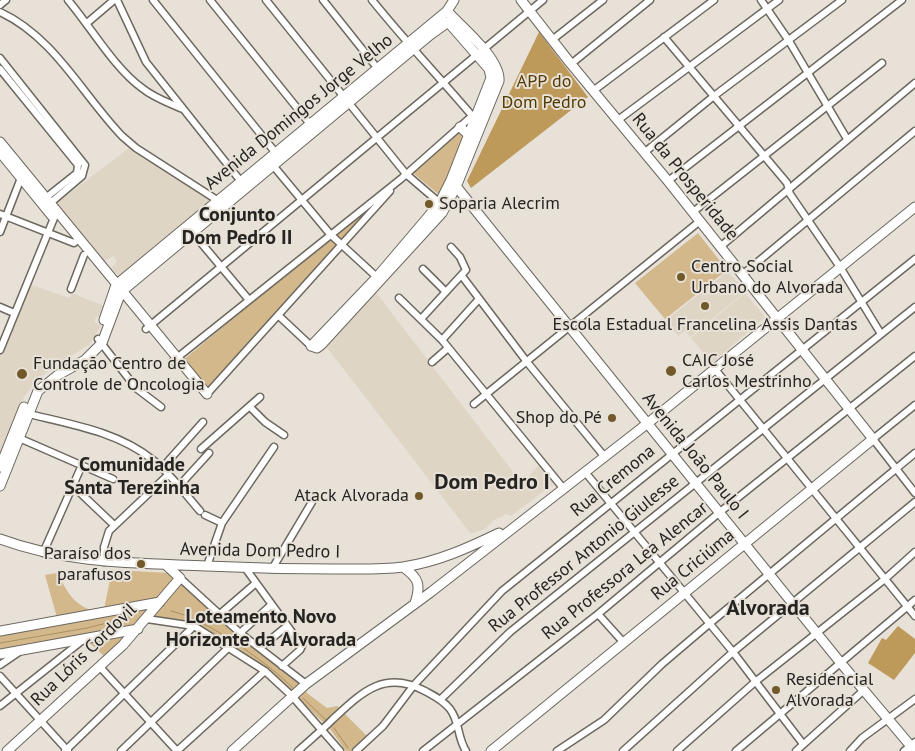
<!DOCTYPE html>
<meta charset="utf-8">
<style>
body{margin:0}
canvas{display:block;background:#e7e1d8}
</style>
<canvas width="915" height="751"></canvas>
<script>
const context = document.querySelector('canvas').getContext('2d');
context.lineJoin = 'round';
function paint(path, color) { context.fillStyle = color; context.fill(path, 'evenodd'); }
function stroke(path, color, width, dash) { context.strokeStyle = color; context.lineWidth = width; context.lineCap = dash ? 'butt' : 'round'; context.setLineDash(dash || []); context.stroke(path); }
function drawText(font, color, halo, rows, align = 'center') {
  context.font = font + ' "PT Sans",sans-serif'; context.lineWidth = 4; context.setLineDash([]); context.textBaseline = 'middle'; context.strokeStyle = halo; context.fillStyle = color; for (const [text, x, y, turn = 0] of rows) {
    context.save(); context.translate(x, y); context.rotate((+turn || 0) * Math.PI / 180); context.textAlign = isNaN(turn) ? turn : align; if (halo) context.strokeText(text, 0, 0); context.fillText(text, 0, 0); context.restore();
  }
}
paint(new Path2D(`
 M 129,148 L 210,200 L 119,276 L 111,268 L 117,261 L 113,256 L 104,261 L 57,203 Z
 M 728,271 L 745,292 L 690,337 L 685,331 L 678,336 L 665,321 Z
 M 28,284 L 70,298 L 72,293 L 107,307 L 101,316 L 96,317 L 94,322 L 101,326 L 90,344 L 48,371 L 32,386 L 24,397 L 0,459 L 0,356 Z
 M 375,291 L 520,481 L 526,480 L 540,464 L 553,484 L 511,516 L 507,514 L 494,520 L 485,529 L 471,534 L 325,345 Z
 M 745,293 L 765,317 L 712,363 L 691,338 Z`), '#ded5c5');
paint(new Path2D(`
 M 460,132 L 467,138 L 443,198 L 413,173 Z
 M 381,195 L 341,244 L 206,390 L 182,361 Z
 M 698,233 L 727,270 L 665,319 L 635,283 Z
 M 112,570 L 171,573 L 303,683 L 307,693 L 327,708 L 337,706 L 367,736 L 356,748 L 358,751 L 346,751 L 330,729 L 294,694 L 254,661 L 208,630 L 192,621 L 148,616 L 106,658 L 83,637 L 17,648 L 0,664 L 0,635 L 58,621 L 45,575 L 57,573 C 71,598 74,606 103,614 Z`), '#d2b88b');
paint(new Path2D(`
 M 539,32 L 588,97 L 471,188 L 467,181 Z
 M 898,626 L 915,639 L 915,653 L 894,680 L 868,663 L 882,638 L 886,640 Z`), '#be9a5a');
stroke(new Path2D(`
 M 171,611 C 207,619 268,663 294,689
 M 0,643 L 87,628 L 134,616
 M 303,698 L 326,720
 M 334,728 L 348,748`), '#aa8f61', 1);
const street = new Path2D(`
 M 68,0 C 90,26 115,69 142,88 C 154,98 169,103 183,109
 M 117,0 L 146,62 L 243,184
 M 153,0 L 275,152
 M 210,0 L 310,124
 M 266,0 L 406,174 L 441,204
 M 323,0 L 378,69
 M 372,0 C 405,41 440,78 474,118
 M 761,0 L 789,41 L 847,139
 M 0,5 L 6,0
 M 0,12 C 54,37 82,94 122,136 L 136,148 L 217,200
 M 87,23 L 114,0
 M 664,37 L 787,183 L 790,194 L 840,267 L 881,334
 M 552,40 L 603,0
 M 0,58 L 85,165 L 82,176 L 48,205
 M 571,64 L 650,0
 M 0,69 L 78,165 L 77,173 L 43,200
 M 593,91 L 714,0
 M 618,120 L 779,0
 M 645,152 L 714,96 L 842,0
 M 271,163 L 330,234 L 380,280
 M 668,181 L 902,0
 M 693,212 L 882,63
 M 0,214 L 74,243 L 79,239
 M 0,232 L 21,178
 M 192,232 L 249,300
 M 720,247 L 915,83
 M 423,269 L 446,292
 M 742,275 L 915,131
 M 462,276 L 527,362 L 604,456
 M 71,289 L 84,255
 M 399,298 L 442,340 L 563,488
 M 0,307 L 14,313
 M 279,316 L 311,346
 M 421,319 L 466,270 L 460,257 L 451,247
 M 146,329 L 543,0
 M 98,339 L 136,388 L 161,407
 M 442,340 L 479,299
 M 0,350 L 54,218
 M 173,361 L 402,178 L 472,116
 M 432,362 L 448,348
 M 714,368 L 915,616
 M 207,394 L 390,191
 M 474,404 L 700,221
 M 915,405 L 873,439 L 915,493
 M 250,407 L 265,422 L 284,435
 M 25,413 C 69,424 117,431 153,460 C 171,474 185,494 200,511
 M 19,438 L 113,479
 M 201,449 L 260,397
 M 162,468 L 203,422
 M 585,472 L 733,652 L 803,744
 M 73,486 L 114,525
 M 179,486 L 209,453
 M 205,515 L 222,523
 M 43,553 L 82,465
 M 104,562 L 104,547 L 109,531 L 168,475
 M 207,566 L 222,523 L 274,447
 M 246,569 L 302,646 L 300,650 L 282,666
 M 272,569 L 312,502
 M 180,578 L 240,633 L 306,684
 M 220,614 L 256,583
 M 598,614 L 624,643
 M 147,619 L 194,626 L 265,671 L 292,696 L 340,751
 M 240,633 L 271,605
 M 260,648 L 287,626
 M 0,665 L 19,652
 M 100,667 L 177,751
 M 0,676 L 68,751
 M 441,699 L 510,632 L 915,307
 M 0,706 L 83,640
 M 65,751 L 194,626
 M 121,751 L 229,647
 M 177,751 L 265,671
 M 298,751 C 309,741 321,731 332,720 C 361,693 384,669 425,691 C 434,696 443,700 450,709 C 460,722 457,737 466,751
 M 356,751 L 383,726 L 414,685 L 502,591 L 915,259
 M 423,751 L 598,614 L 720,512 L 915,356
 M 557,751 L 604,720 L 662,664 L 709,624 L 915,453
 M 623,751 L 733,652 L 915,502
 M 677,751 L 755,682 L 885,579 L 915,552
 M 736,751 L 915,600
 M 796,751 L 864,690
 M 850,751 L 862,738 L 915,699
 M 904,751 L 915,742`);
const secondary = new Path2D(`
 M 460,127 L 471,137
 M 0,142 L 207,394
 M 0,152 L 52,216
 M 451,180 L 840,662 L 915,751
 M 116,285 L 447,11 L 454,0
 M 104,320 L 116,285
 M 311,346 L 317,348 L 321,345 L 442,213 L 456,187 L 499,81 C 501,59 462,27 447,11
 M 0,467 L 24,407
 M 0,486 L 38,391 L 58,375 L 85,360 L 102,343 L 121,292 L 430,35 L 448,22 L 489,69 L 491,78 L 451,180 L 439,204 L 377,277 L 311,346
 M 0,539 C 67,564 136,563 206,566 C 249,568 291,569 335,569 C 357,569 380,570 403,567 C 437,562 468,548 499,533
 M 403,567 C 419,578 421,585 415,603
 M 0,631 L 160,602
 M 0,654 L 138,629
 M 7,751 L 123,645 L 180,578 L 166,565
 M 232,751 L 306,684 L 431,592 L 648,423 L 915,207
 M 491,751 L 873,439 L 668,181 L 571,64 L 521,0`);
stroke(street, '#6c675f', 9);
stroke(secondary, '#6c675f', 11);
stroke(street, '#fff', 6);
stroke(secondary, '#fff', 9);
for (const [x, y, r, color] of [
 [429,204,5,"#72592a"],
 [681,277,5,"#72592a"],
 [705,306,5,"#72592a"],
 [671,371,6,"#72592a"],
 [22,374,6,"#72592a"],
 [612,418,5,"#72592a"],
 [419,496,5,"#72592a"],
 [141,564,5,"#72592a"],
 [776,690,5,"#72592a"]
]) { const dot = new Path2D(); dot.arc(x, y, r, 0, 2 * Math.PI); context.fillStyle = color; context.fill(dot); stroke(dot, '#e7e1d8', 2); }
drawText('18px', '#513901', '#e7e1d8', [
 ["APP do",544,82],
 ["Dom Pedro",544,103]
]);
drawText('18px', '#262421', '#e7e1d8', [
 ["Avenida Domingos Jorge Velho",299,112,-39],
 ["Rua da Prosperidade",685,177,51],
 ["Avenida João Paulo I",695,456,51],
 ["Rua Cremona",613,481,-39],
 ["Avenida Dom Pedro I",260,551,1],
 ["Rua Professor Antonio Giulesse",584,554,-39],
 ["Rua Criciúma",693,565,-39],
 ["Rua Professora Lea Alencar",625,571,-39],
 ["Rua Lóris Cordovil",84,655,-44]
]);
drawText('18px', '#262421', '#e7e1d8', [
 ["Soparia Alecrim",439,204],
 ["Centro Social",691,267],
 ["Urbano do Alvorada",691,288],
 ["Escola Estadual Francelina Assis Dantas",705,325,"center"],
 ["CAIC José",682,361],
 ["Carlos Mestrinho",682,382],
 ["Fundação Centro de",33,364],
 ["Controle de Oncologia",33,385],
 ["Shop do Pé",602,418,"right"],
 ["Atack Alvorada",409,496,"right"],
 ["Paraíso dos",131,554,"right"],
 ["parafusos",131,575,"right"],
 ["Residencial",786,680],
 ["Alvorada",786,701]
], 'left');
drawText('bold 20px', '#262421', '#e7e1d8', [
 ["Conjunto",237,215],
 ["Dom Pedro II",237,238],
 ["Comunidade",132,465],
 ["Santa Terezinha",132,488],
 ["Loteamento Novo",261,617],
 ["Horizonte da Alvorada",261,640]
]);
drawText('bold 22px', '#262421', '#e7e1d8', [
 ["Dom Pedro I",492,483],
 ["Alvorada",768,609]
]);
</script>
